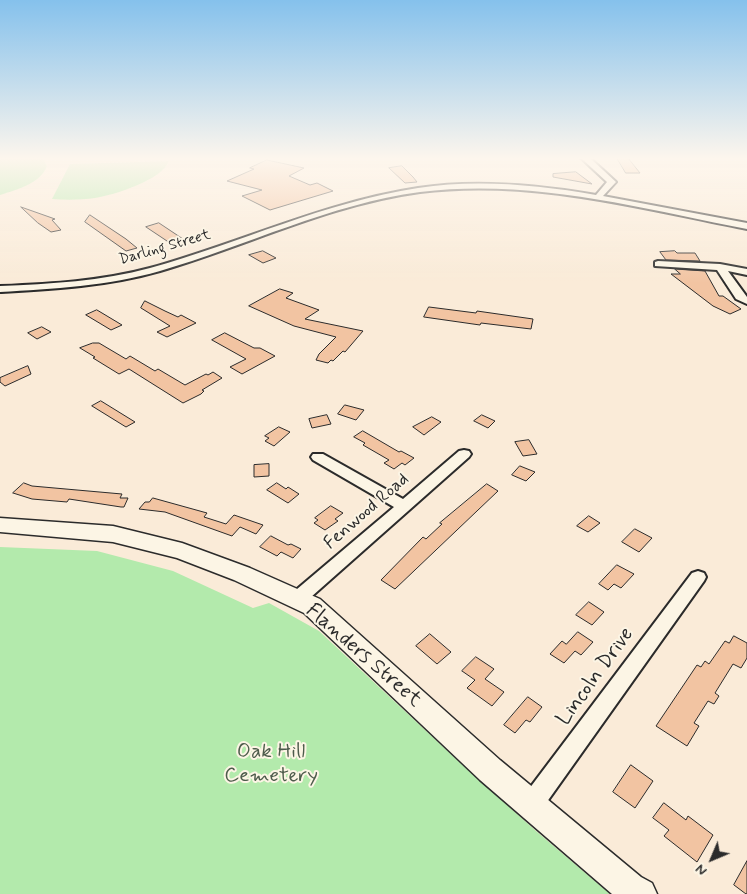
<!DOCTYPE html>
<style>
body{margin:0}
#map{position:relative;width:747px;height:894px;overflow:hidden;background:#faebd8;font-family:Mynerve,sans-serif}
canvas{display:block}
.north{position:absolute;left:687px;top:834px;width:50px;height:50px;-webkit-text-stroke:4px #fcf5e5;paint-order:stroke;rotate:225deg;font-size:14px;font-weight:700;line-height:20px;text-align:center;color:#2b2b2b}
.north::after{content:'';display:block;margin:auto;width:18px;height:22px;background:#2b2b2b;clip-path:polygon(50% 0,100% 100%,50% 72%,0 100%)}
</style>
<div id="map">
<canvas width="747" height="894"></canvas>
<div class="north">N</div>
</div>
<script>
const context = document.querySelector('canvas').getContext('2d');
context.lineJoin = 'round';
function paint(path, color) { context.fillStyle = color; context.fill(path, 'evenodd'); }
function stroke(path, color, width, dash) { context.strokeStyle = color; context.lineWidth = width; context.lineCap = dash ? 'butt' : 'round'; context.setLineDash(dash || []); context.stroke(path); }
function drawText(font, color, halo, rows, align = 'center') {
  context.font = font + ' Mynerve,sans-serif'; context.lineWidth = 4; context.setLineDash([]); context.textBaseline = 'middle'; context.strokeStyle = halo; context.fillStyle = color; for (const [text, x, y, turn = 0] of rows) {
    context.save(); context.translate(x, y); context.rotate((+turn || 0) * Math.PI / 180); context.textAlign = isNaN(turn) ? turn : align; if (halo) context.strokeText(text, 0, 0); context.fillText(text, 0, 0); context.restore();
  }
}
paint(new Path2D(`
 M 0,158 L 43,158 L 47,166 C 40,184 18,189 0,195 Z
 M 169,161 C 162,180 114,195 95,198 C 81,200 66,200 52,199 L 70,164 Z
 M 0,547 L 97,551 L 173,571 L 253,608 L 269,603 L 319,631 L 468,770 L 536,831 L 610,894 L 0,894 Z`), '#b3eaac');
const building = new Path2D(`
 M 617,158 L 628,158 L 640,173 L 626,173 Z
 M 267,160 L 304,168 L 289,176 L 310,185 L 317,183 L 333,191 L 270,210 L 242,196 L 262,190 L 227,181 L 254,169 L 250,168 Z
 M 402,166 L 413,177 L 417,182 L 405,183 L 389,168 Z
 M 576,172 L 592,184 L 553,177 L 553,174 Z
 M 21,207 L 55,219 L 52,220 L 61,230 L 51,232 L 38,223 Z
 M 90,215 L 126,239 L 137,248 L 126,251 L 85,222 Z
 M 159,223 L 183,239 L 170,243 L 146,227 Z
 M 263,251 L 276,258 L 263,263 L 249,255 Z
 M 675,251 L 677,253 L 695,253 L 700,261 L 666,260 L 660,252 Z
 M 675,269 L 705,271 L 719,296 L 723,296 L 741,309 L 730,314 L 713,306 L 671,274 L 680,274 Z
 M 280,289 L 293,293 L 286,298 L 319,310 L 305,319 L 363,331 L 345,352 L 343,351 L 333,361 L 331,360 L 328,363 L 316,360 L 319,354 L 336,337 L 294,326 L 249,306 Z
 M 145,301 L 165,311 L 178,317 L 181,315 L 196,323 L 167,337 L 157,332 L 170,326 L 141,308 Z
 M 429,307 L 476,313 L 477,311 L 533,319 L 531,329 L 481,323 L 480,325 L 424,317 Z
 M 97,310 L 122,325 L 111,330 L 86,315 Z
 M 42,327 L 51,332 L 37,339 L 28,333 Z
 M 225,333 L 254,348 L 260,348 L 275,356 L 242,374 L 230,367 L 246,359 L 212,340 Z
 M 93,343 L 99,343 L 126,359 L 130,356 L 155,371 L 158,369 L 185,385 L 206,374 L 208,375 L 213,372 L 222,378 L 202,390 L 204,391 L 201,394 L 183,403 L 129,369 L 119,374 L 93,358 L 95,357 L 80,348 Z
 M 28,366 L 31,374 L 5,386 L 0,382 L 0,378 Z
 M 101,401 L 135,422 L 126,427 L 92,406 Z
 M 345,405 L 364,410 L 356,420 L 338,414 Z
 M 327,415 L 331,424 L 312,428 L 309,419 Z
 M 482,415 L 495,421 L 488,428 L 474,421 Z
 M 432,417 L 441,422 L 424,435 L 413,427 Z
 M 279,427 L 290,432 L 274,446 L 265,441 L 269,438 L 265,436 Z
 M 363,431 L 399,452 L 401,451 L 414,458 L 405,465 L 402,463 L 394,469 L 384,463 L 389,460 L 363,445 L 365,443 L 354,437 Z
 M 529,440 L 537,454 L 523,456 L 515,442 Z
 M 269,464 L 269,476 L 254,477 L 254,465 Z
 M 520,466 L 535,472 L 526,481 L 512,475 Z
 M 24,483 L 32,486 L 122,494 L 120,498 L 128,498 L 124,507 L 121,507 L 69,499 L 67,502 L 32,499 L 13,493 Z
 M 277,483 L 286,489 L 288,487 L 299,494 L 288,503 L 267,490 Z
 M 487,484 L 498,491 L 395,589 L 381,580 L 423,537 L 426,539 L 442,524 L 440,523 Z
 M 153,498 L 207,513 L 204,517 L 226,524 L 234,515 L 263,525 L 256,534 L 240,527 L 232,536 L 165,512 L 139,509 L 145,502 L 149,502 Z
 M 331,506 L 343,513 L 335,519 L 338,521 L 325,530 L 314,523 L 318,520 L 315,518 Z
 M 589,516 L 600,523 L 588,532 L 577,526 Z
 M 635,529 L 652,538 L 639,552 L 622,542 Z
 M 271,536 L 288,545 L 291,544 L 301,549 L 293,558 L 281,552 L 277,556 L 260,547 Z
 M 617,565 L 634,574 L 621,588 L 614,584 L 608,590 L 599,584 Z
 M 589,602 L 604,612 L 592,625 L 576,615 Z
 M 578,632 L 593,642 L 581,655 L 575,651 L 564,663 L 550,654 L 562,641 L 566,644 Z
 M 430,634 L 451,652 L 437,664 L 416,646 Z
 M 734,636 L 747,643 L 747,658 L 741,668 L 733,664 L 715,693 L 719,696 L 714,704 L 708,701 L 694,723 L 699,726 L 687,746 L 656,726 L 697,665 L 701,667 L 705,661 L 709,664 L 725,641 L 729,643 Z
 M 476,657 L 494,669 L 485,679 L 504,692 L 492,706 L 467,688 L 475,680 L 462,671 Z
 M 528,697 L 542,707 L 530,722 L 526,720 L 515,733 L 504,725 Z
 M 631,765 L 653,781 L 635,808 L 613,792 Z
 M 664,803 L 686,820 L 688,816 L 713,835 L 697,862 L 664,836 L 669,830 L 653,818 Z
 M 747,861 L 747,894 L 746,894 L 734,885 Z`);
paint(building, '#f2c4a2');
stroke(building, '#2b2b2b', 1);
const street = new Path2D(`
 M 581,158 L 590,158 L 616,182 L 603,196 L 747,223 L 747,229 C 640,208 531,178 420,192 C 330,204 246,246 160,271 C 108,286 53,289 0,292 L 0,286 C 50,284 102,281 150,268 C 240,243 325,202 418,188 C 477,179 538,185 596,195 L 607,182 Z
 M 658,261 L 720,264 L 747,269 L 747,275 L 728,271 L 747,297 L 747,304 L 736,299 L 717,270 L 655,266 L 655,262 Z
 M 464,450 L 469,451 L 471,454 L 469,457 L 302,605 L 296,607 L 290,605 L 287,600 L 290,595 L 394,507 L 313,460 L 311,457 L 313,454 L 323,454 L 403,499 L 459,451 Z
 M 698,571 L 704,573 L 706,577 L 704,581 L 539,813 L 531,816 L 523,813 L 520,805 L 523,797 L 692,573 Z`);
const secondary = new Path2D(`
 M 0,518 L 113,526 L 182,543 L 250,568 L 320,599 L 500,760 L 641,877 L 652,883 L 657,894 L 612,894 L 480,780 L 304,613 L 234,580 L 177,558 L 113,542 L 0,532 Z`);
stroke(street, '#2b2b2b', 4);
stroke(secondary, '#2b2b2b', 3);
paint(street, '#fcf5e5');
paint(secondary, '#fcf5e5');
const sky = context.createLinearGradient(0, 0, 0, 283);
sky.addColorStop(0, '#85c1ec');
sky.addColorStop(0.56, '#fdf6ed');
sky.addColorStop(1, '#fdf6ed00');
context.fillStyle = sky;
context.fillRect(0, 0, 747, 283);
drawText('15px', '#2b2b2b', '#fcf5e5', [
 ["Darling Street",165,248,-16]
]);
drawText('18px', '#2b2b2b', '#fcf5e5', [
 ["Fenwood Road",367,512,-41]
]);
drawText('21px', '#2b2b2b', '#fcf5e5', [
 ["Flanders Street",363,656,41],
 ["Lincoln Drive",596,677,-54]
]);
drawText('21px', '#4d5b4b', '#fcf5e5', [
 ["Oak Hill",271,753],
 ["Cemetery",271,777]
]);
</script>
